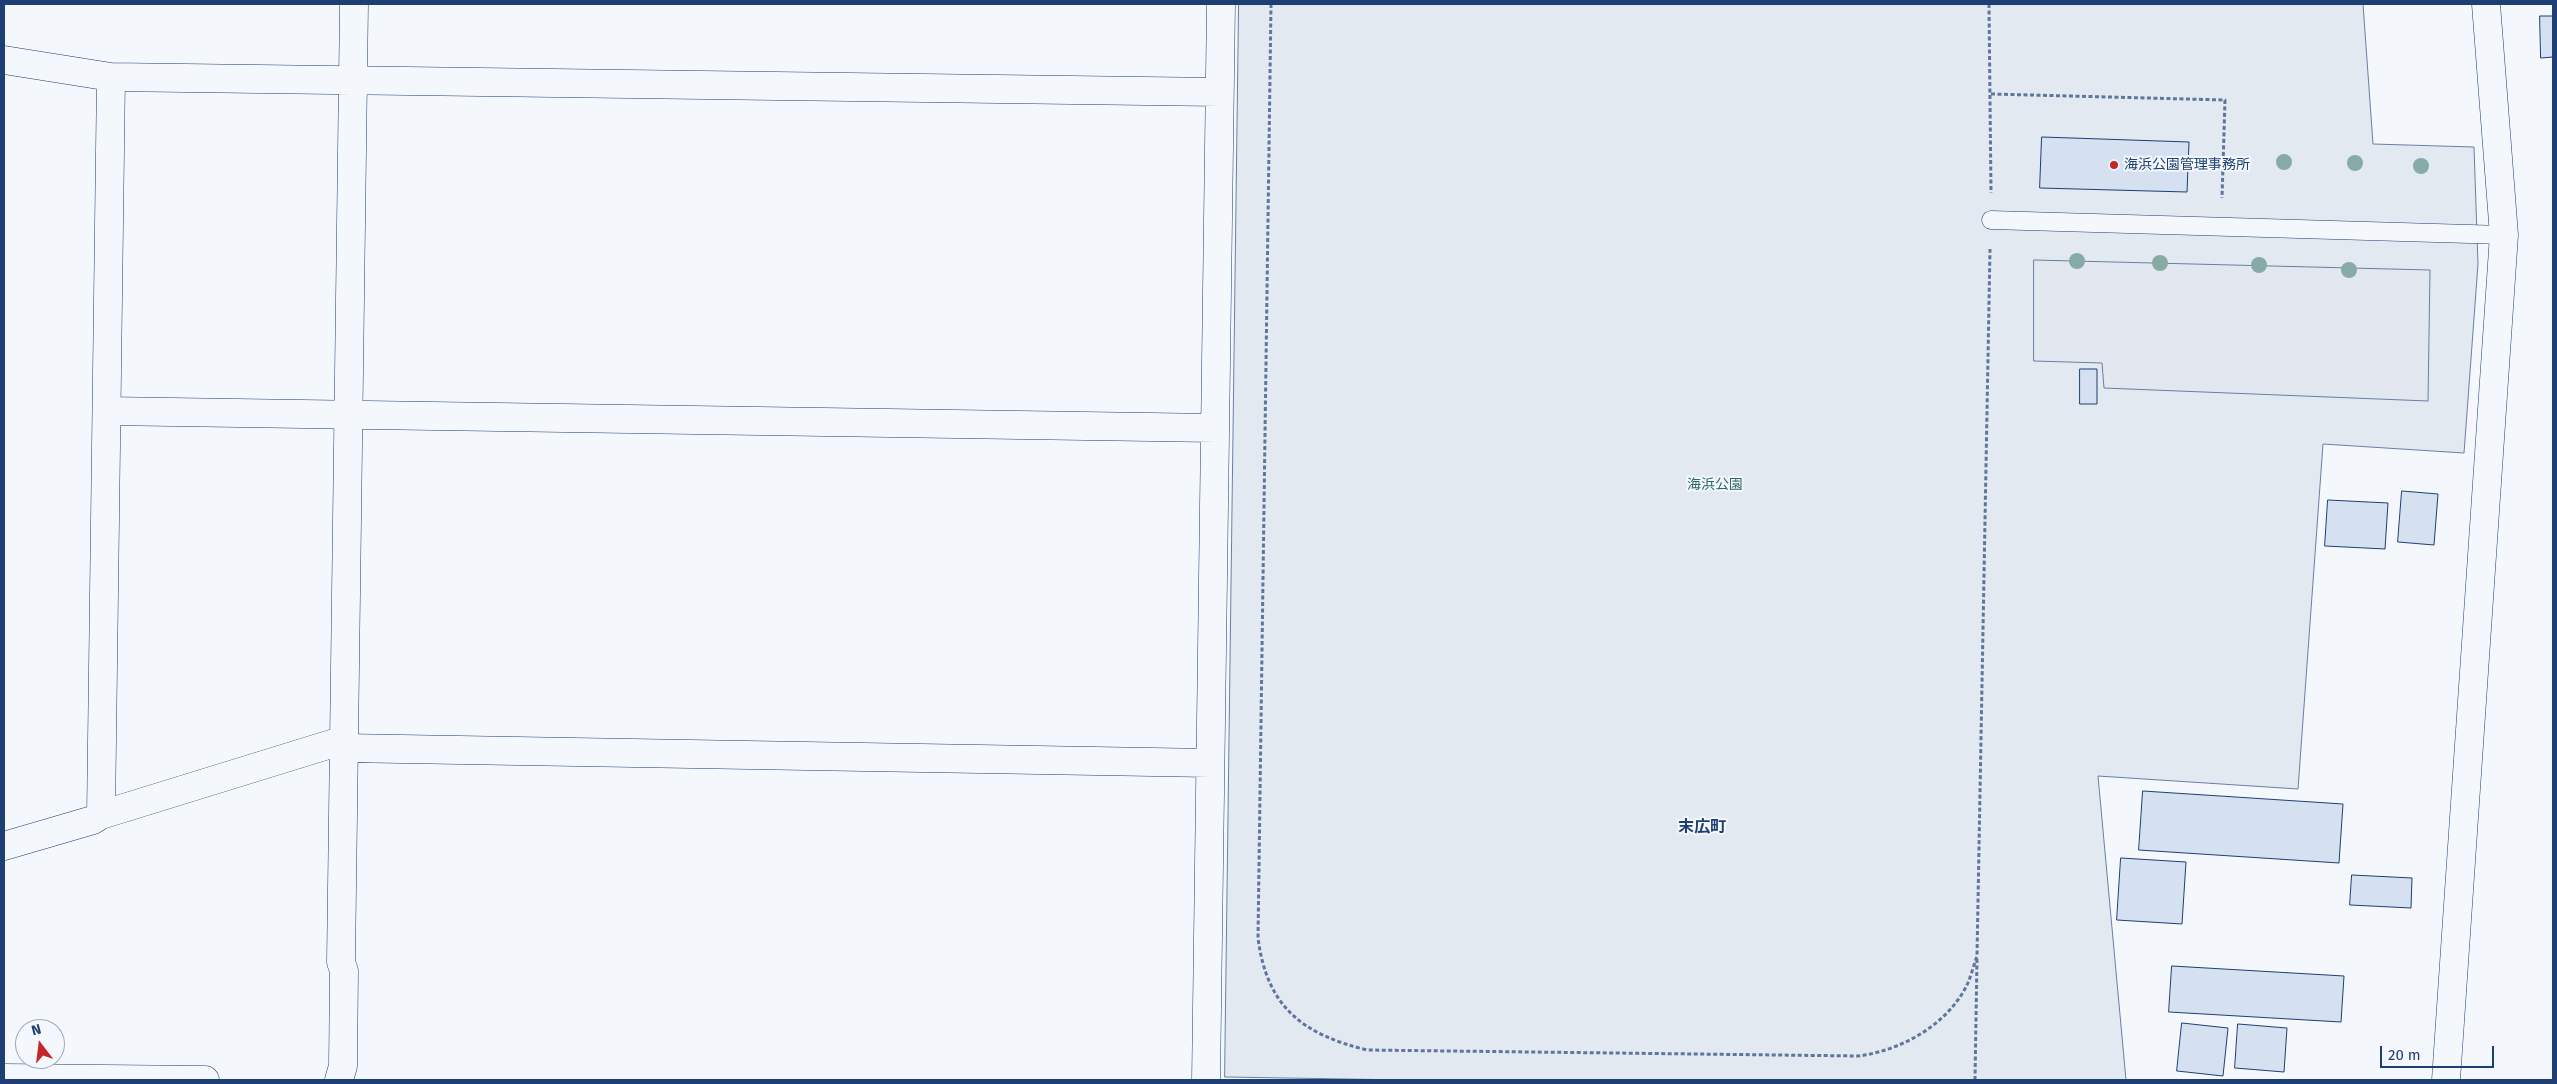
<!DOCTYPE html>
<meta charset="utf-8">
<style>
body{margin:0}
#map{position:relative;width:2557px;height:1084px;overflow:hidden;background:#f4f7fb;font-family:"Fira Sans",sans-serif}
canvas{display:block}
.frame{position:absolute;inset:0;border:5px solid #1d3f73;pointer-events:none}
.north{position:absolute;left:15px;top:1019px;width:50px;height:50px;box-sizing:border-box;background:#f4f7fb;border:1px solid #9eadc5;border-radius:50%;rotate:345deg;font-size:14px;font-weight:700;line-height:20px;text-align:center;color:#1d3f73}
.north::after{content:'';display:block;margin:auto;width:18px;height:22px;background:#c62828;clip-path:polygon(50% 0,100% 100%,50% 72%,0 100%)}
.scale{position:absolute;left:2380px;top:1046px;width:114px;height:22px;box-sizing:border-box;border:2px solid #1d3f73;border-top:0;padding-left:6px;font-size:15px;line-height:18px;white-space:nowrap;color:#1d3f73;-webkit-text-stroke:4px #f4f7fb;paint-order:stroke}
</style>
<div id="map">
<canvas width="2557" height="1084"></canvas>
<div class="frame"></div>
<div class="north">N</div>
<div class="scale">20 m</div>
</div>
<script>
const context = document.querySelector('canvas').getContext('2d');
context.lineJoin = 'round';
function paint(path, color) { context.fillStyle = color; context.fill(path, 'evenodd'); }
function stroke(path, color, width, dash) { context.strokeStyle = color; context.lineWidth = width; context.lineCap = dash ? 'butt' : 'round'; context.setLineDash(dash || []); context.stroke(path); }
function drawText(font, color, halo, rows, align = 'center') {
  context.font = font + ' "Fira Sans","Noto Sans JP",sans-serif'; context.lineWidth = 4; context.setLineDash([]); context.textBaseline = 'middle'; context.strokeStyle = halo; context.fillStyle = color; for (const [text, x, y, turn = 0] of rows) {
    context.save(); context.translate(x, y); context.rotate((+turn || 0) * Math.PI / 180); context.textAlign = isNaN(turn) ? turn : align; if (halo) context.strokeText(text, 0, 0); context.fillText(text, 0, 0); context.restore();
  }
}
const green = new Path2D(`
 M 1239,4 L 2363,4 L 2373,144 L 2474,147 L 2478,264 L 2464,453 L 2323,444 L 2298,789 L 2098,776 L 2126,1080 L 1406,1080 L 1225,1077 Z`);
paint(green, '#e3e9f0');
stroke(green, '#687fa3', 1);
const parking = new Path2D(`
 M 2034,260 L 2430,270 L 2428,401 L 2104,388 L 2102,363 L 2034,361 Z`);
paint(parking, '#e3e8f0');
stroke(parking, '#687fa3', 1);
const building = new Path2D(`
 M 2540,16 L 2553,16 L 2553,57 L 2541,58 Z
 M 2042,137 L 2189,142 L 2187,192 L 2040,188 Z
 M 2080,369 L 2097,369 L 2097,404 L 2080,404 Z
 M 2402,491 L 2438,494 L 2434,545 L 2398,542 Z
 M 2328,500 L 2388,503 L 2385,549 L 2325,546 Z
 M 2143,791 L 2343,804 L 2339,863 L 2139,850 Z
 M 2121,858 L 2186,862 L 2182,924 L 2117,920 Z
 M 2352,875 L 2412,878 L 2411,908 L 2350,905 Z
 M 2172,966 L 2344,976 L 2341,1022 L 2169,1012 Z
 M 2182,1023 L 2228,1028 L 2223,1076 L 2177,1071 Z
 M 2238,1024 L 2287,1028 L 2284,1072 L 2235,1068 Z`);
paint(building, '#d5e0f0');
stroke(building, '#1d3f73', 1);
const lane = new Path2D(`
 M 1991,220 L 2504,235`);
const street = new Path2D(`
 M 4,60 L 111,77 L 1219,92
 M 107,411 L 1215,428
 M 344,748 L 1210,763
 M 101,815 L 111,77
 M 4,846 L 93,820 L 101,815 L 344,740
 M 4,1078 L 205,1080
 M 339,1080 L 343,1066 L 344,971 L 341,962 L 354,4
 M 1206,1080 L 1221,4`);
const secondary = new Path2D(`
 M 2446,1080 L 2504,235 L 2486,4`);
stroke(lane, '#1d3f73', 19);
stroke(street, '#1d3f73', 29);
stroke(secondary, '#1d3f73', 29);
stroke(new Path2D(`
 M 1271,4 L 1258,938 C 1267,1007 1302,1034 1367,1050 L 1859,1056 C 1902,1050 1947,1025 1967,985 C 1971,976 1974,965 1977,956 L 1990,249
 M 1989,4 L 1991,193
 M 1991,94 L 2225,100 L 2222,198
 M 1975,1080 L 1977,959`), '#5e769c', 3, [4, 2.5]);
stroke(lane, '#f4f7fb', 18);
stroke(street, '#f4f7fb', 28);
stroke(secondary, '#f4f7fb', 28);
context.fillStyle = '#86aba6';
for (const [x, y] of [
 [2284,162],
 [2355,163],
 [2421,166],
 [2077,261],
 [2160,263],
 [2259,265],
 [2349,270]
]) { context.beginPath(); context.arc(x, y, 8, 0, 2 * Math.PI); context.fill(); }
for (const [x, y, r, color] of [
 [2114,165,5,"#c62828"]
]) { const dot = new Path2D(); dot.arc(x, y, r, 0, 2 * Math.PI); context.fillStyle = color; context.fill(dot); stroke(dot, '#f4f7fb', 2); }
drawText('14px', '#1d3f73', '#f4f7fb', [
 ["海浜公園管理事務所",2124,165]
], 'left');
drawText('14px', '#2c6c60', '#f4f7fb', [
 ["海浜公園",1715,485]
]);
drawText('bold 16px', '#1d3f73', '#f4f7fb', [
 ["末広町",1702,828]
]);
</script>
